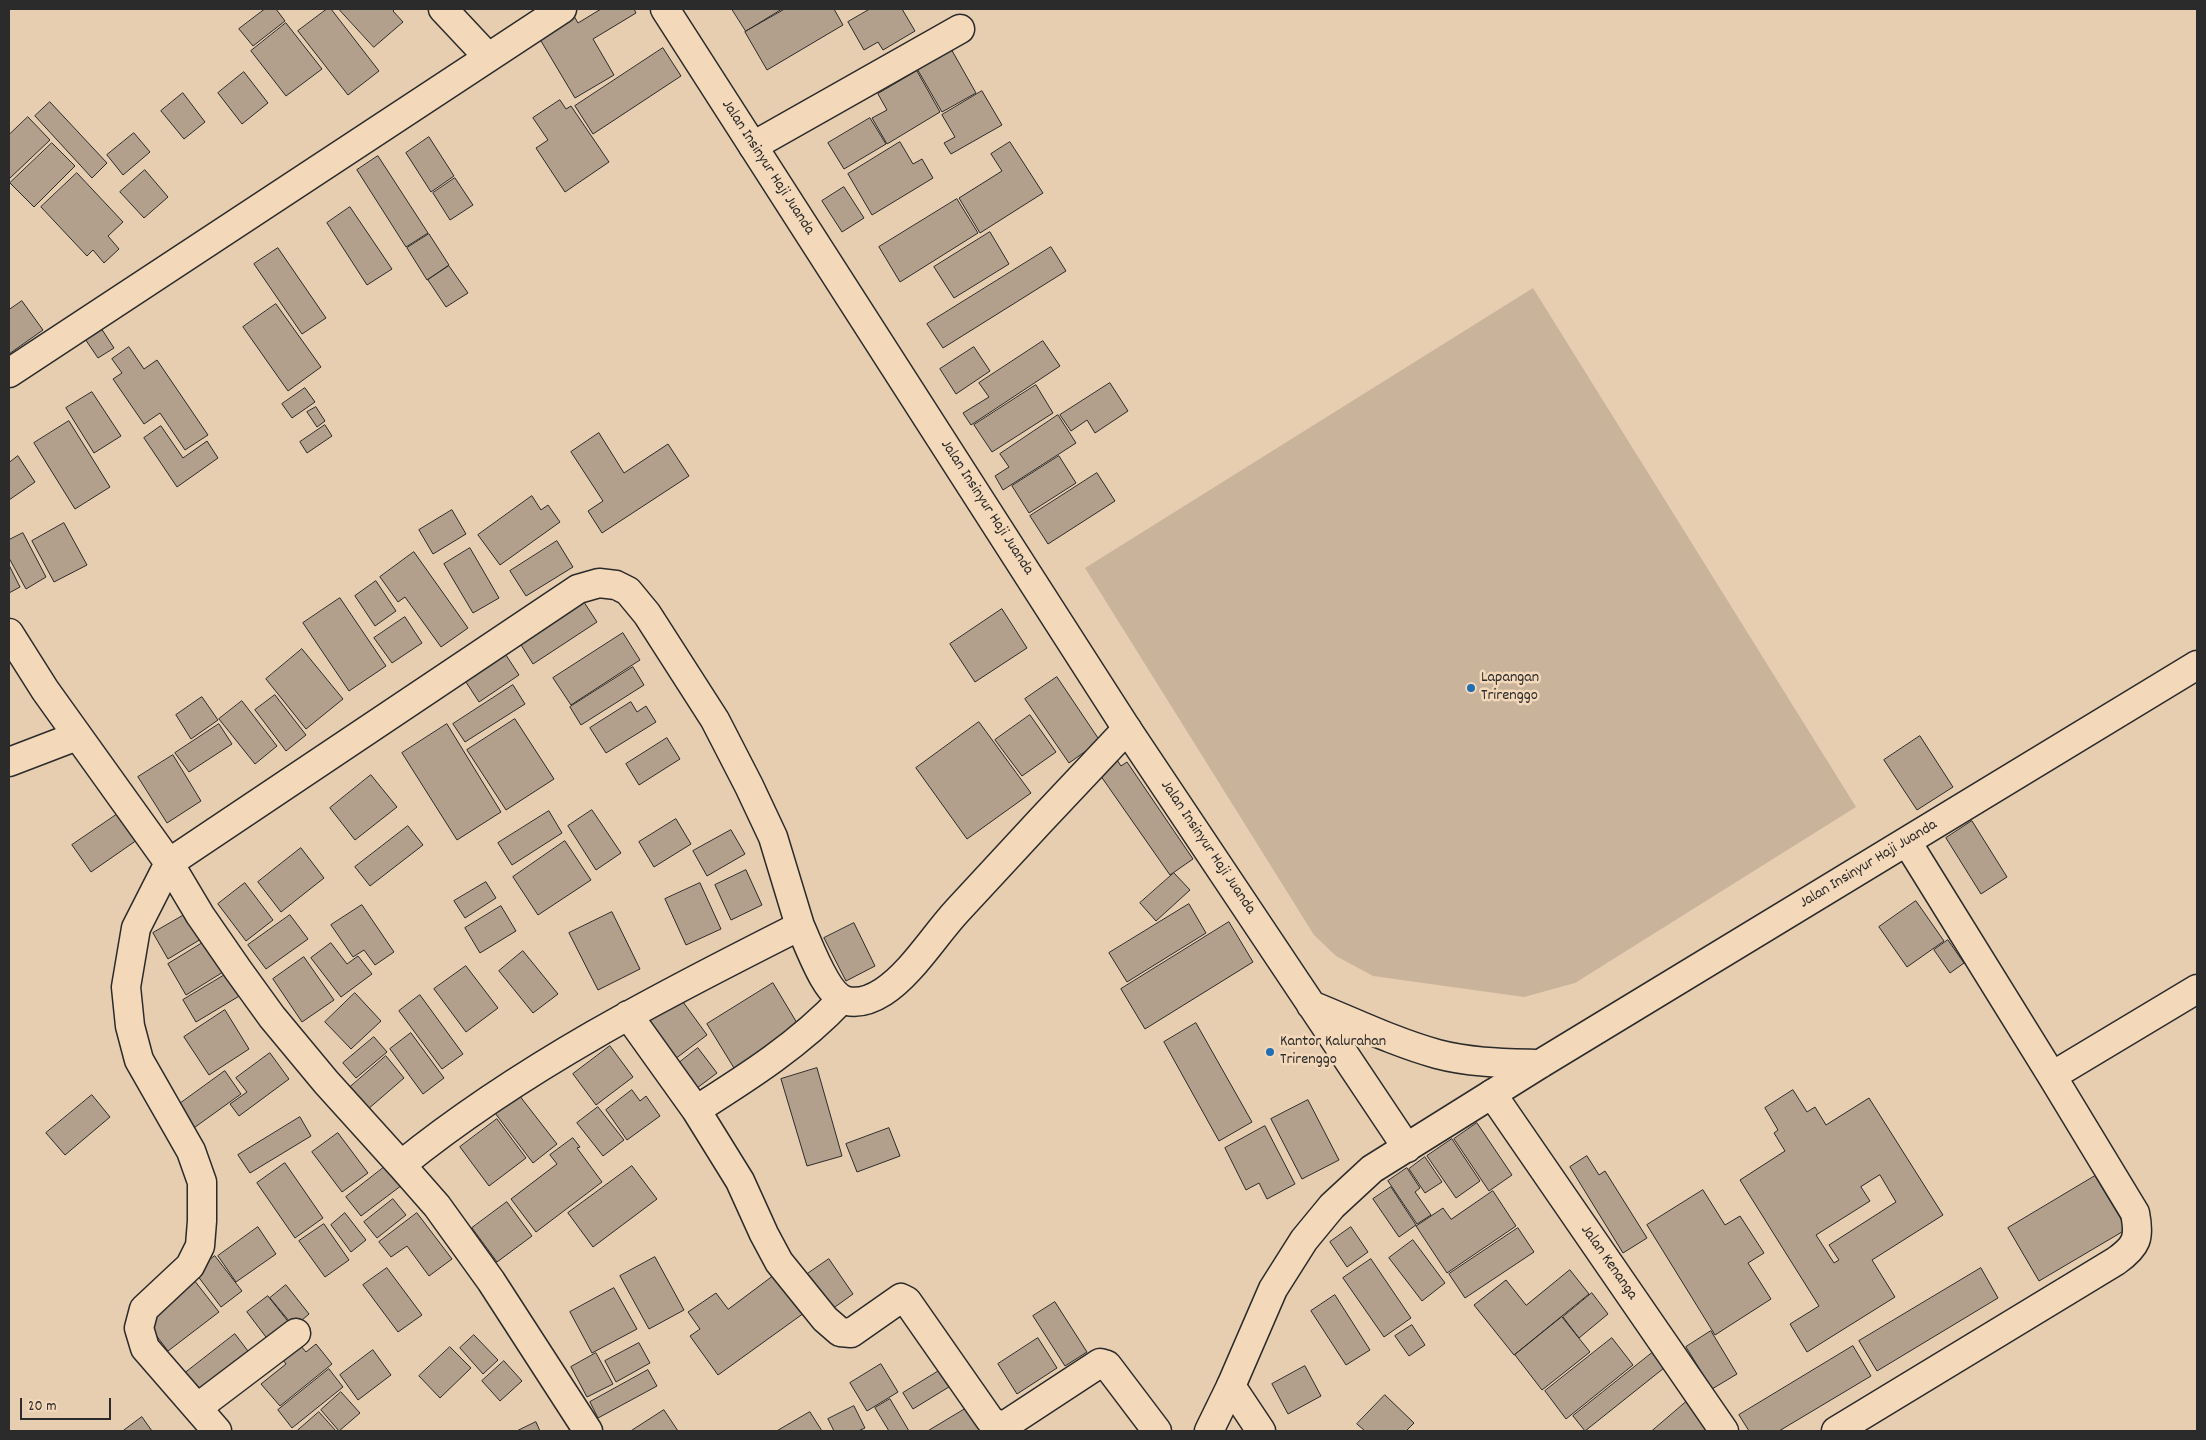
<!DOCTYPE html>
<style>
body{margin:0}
#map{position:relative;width:2206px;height:1440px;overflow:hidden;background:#e8ceb1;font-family:Dekko,sans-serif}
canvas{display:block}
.frame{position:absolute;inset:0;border:10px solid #2b2b2b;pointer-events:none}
.scale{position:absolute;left:20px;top:1398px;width:91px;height:22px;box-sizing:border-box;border:2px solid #2b2b2b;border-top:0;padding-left:6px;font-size:15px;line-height:18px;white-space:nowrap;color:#2b2b2b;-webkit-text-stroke:4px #f4d8ba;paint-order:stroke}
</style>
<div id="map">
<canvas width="2206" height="1440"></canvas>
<div class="frame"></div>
<div class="scale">20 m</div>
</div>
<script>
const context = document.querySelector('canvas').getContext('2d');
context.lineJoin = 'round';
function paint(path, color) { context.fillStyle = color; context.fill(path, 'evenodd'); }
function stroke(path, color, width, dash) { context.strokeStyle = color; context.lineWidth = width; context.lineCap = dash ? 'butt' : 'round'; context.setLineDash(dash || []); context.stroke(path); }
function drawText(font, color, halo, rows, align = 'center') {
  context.font = font + ' Dekko,sans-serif'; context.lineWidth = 5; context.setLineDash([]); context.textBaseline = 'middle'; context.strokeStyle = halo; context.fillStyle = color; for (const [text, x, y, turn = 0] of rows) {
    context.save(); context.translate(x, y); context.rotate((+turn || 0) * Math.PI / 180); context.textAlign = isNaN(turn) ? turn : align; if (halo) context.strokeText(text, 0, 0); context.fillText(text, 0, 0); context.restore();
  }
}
paint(new Path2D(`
 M 1533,288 L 1856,807 L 1575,983 L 1524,997 L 1373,976 L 1336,956 L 1314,935 L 1085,568 Z`), '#c9b39b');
const building = new Path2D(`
 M 265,9 L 276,9 L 285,21 L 253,46 L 239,29 Z
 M 327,9 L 331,9 L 379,71 L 348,95 L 298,31 Z
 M 339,9 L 395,9 L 393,11 L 403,22 L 374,47 Z
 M 570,9 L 578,23 L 601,9 L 634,9 L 636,13 L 593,39 L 614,75 L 575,98 L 535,31 Z
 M 732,9 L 782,9 L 746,31 Z
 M 785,9 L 834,9 L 843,25 L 767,70 L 745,32 Z
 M 870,9 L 902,9 L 915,31 L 883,50 L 878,42 L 864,50 L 848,22 Z
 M 286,23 L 322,69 L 286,96 L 251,51 Z
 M 946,40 L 976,93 L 942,112 L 912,60 Z
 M 663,48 L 681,76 L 593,134 L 575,106 Z
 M 917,71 L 940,112 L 887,144 L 872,118 L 887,110 L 878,94 Z
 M 244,72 L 268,103 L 242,124 L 218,93 Z
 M 982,91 L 1002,125 L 951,154 L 944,143 L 955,137 L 942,115 Z
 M 183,93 L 205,122 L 184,139 L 161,111 Z
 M 560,100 L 566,109 L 571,106 L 609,162 L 565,192 L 536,148 L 548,140 L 533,118 Z
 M 50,102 L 107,163 L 92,178 L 35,116 Z
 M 28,117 L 50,140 L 9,179 L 9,135 Z
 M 870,118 L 886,144 L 844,169 L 828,143 Z
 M 134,133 L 150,152 L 123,175 L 107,155 Z
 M 429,137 L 454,176 L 431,192 L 406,153 Z
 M 900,142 L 913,164 L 922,159 L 933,178 L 872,215 L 848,174 Z
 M 1010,142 L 1043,193 L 980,233 L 959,198 L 1002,171 L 991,154 Z
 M 52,143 L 75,166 L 34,207 L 10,183 Z
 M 378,156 L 428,233 L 406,247 L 357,170 Z
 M 145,170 L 168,197 L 144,218 L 120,192 Z
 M 77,173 L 123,222 L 108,236 L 119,249 L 104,263 L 93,250 L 87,256 L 41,207 Z
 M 455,178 L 473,205 L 450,220 L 433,193 Z
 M 844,187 L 864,218 L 842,232 L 822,201 Z
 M 957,199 L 978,233 L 900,282 L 879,247 Z
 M 350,207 L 392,269 L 367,285 L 327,223 Z
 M 990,232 L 1009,264 L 954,298 L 934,267 Z
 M 429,234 L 449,265 L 427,280 L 407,248 Z
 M 1051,247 L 1066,271 L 943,348 L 927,324 Z
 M 278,248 L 326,318 L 302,334 L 254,264 Z
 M 449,266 L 468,293 L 446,307 L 428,280 Z
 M 22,301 L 43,330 L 9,354 L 9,310 Z
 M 276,304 L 321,367 L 288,391 L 243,327 Z
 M 97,322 L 114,348 L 98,358 L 81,333 Z
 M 1043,341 L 1060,366 L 971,425 L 963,413 L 989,397 L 979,383 Z
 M 129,347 L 144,369 L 157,360 L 208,435 L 185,450 L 160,413 L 144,424 L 113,379 L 122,373 L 112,359 Z
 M 974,347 L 990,371 L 956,394 L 940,369 Z
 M 1110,383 L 1128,411 L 1095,433 L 1087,420 L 1071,431 L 1060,415 Z
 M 1036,385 L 1053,413 L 992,452 L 974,425 Z
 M 305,388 L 315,402 L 292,418 L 282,404 Z
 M 92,392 L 121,436 L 94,453 L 66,408 Z
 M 316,407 L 325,421 L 317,427 L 307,412 Z
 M 1058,415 L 1076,443 L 1003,490 L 995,476 L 1009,467 L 1000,454 Z
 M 69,421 L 110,487 L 75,509 L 34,443 Z
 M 325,425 L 332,436 L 307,453 L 300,442 Z
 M 161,426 L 183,458 L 207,441 L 218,458 L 177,487 L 144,438 Z
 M 599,433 L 624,473 L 668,444 L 689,476 L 602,533 L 588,511 L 603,501 L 571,452 Z
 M 18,456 L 35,482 L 9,500 L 9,463 Z
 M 1059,456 L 1076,483 L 1029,513 L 1012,486 Z
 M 1097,473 L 1115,501 L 1048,544 L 1030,516 Z
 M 532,496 L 541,510 L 548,505 L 560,522 L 500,565 L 478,535 Z
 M 452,510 L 466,534 L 433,554 L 419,530 Z
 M 64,523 L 87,565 L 54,582 L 32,541 Z
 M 23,533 L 46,577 L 26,589 L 9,558 L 9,540 Z
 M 557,541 L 573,567 L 526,596 L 510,571 Z
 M 470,548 L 499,598 L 473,613 L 444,564 Z
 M 414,552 L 468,628 L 441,647 L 405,597 L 398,602 L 380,577 Z
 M 9,565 L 20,587 L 9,593 Z
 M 376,581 L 396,611 L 375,626 L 355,596 Z
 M 580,596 L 597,622 L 533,664 L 516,637 Z
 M 340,598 L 386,666 L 349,691 L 303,623 Z
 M 1002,609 L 1027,648 L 975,682 L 950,644 Z
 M 405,617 L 422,643 L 392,663 L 374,638 Z
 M 623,633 L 640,660 L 571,705 L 553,678 Z
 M 302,649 L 343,699 L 306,729 L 266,679 Z
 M 502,649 L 519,675 L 479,702 L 462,676 Z
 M 633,667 L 644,685 L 581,725 L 570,707 Z
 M 1057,677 L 1100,741 L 1069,763 L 1025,699 Z
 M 513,685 L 525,704 L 465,742 L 453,724 Z
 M 275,695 L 306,735 L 286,751 L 255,710 Z
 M 202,697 L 218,720 L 191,739 L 176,715 Z
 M 242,701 L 277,746 L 255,764 L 219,719 Z
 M 631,702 L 637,712 L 646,706 L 656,722 L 606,753 L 590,728 Z
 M 1030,715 L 1056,752 L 1022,776 L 995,740 Z
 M 515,719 L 554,779 L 506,810 L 467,750 Z
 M 979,722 L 1031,793 L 967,839 L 916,768 Z
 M 219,724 L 232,744 L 189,772 L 175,753 Z
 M 447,724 L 501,812 L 457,840 L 402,753 Z
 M 1920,736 L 1953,787 L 1917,810 L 1884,760 Z
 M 667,738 L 680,759 L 639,785 L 626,764 Z
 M 173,755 L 201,801 L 167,823 L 138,777 Z
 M 1117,760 L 1121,766 L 1127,762 L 1193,859 L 1170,875 L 1098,772 Z
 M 371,775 L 397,807 L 355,840 L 330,808 Z
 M 592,810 L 621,853 L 596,870 L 568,826 Z
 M 549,811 L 562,833 L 512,865 L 498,843 Z
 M 119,813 L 137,840 L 91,872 L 72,845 Z
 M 676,819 L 691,844 L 654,867 L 639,842 Z
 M 1972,821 L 2007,877 L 1981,894 L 1946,838 Z
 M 408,826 L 423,845 L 370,886 L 355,867 Z
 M 731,830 L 745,854 L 707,876 L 693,851 Z
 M 565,841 L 591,880 L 538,915 L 513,877 Z
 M 301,848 L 324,878 L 281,912 L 258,882 Z
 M 746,870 L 762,905 L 731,920 L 715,885 Z
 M 1174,873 L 1190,890 L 1156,921 L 1140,903 Z
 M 486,882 L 496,898 L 465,918 L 454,901 Z
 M 245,883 L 273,920 L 246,941 L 218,904 Z
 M 700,883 L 721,929 L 686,945 L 665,899 Z
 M 1916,901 L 1944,941 L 1907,967 L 1879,927 Z
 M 1189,904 L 1206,933 L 1127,982 L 1109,953 Z
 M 362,905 L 394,952 L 375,965 L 364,950 L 353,957 L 331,925 Z
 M 501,906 L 516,931 L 480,953 L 465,928 Z
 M 191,911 L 206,936 L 168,959 L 153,933 Z
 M 612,912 L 640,969 L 598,990 L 569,933 Z
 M 290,915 L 308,939 L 266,969 L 248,945 Z
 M 1229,922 L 1253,962 L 1145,1029 L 1121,989 Z
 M 854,923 L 875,966 L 846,981 L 824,938 Z
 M 209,939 L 228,969 L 186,995 L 168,964 Z
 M 1948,940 L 1964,963 L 1950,973 L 1934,950 Z
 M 331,943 L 347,964 L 358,956 L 372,974 L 341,997 L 311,958 Z
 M 523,951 L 558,994 L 533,1013 L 499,971 Z
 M 304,957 L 334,1000 L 302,1022 L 273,979 Z
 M 466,966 L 498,1008 L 466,1032 L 434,989 Z
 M 228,973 L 241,995 L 196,1022 L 183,1000 Z
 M 773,983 L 800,1028 L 734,1068 L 707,1024 Z
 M 355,993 L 381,1021 L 351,1049 L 325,1022 Z
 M 420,995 L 463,1054 L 442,1069 L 399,1011 Z
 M 678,995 L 707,1035 L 671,1062 L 642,1022 Z
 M 225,1010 L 249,1049 L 209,1075 L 184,1037 Z
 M 1196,1023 L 1252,1122 L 1219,1141 L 1164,1042 Z
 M 411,1033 L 444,1078 L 423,1094 L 390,1049 Z
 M 374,1037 L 387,1052 L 356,1078 L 343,1063 Z
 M 610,1046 L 633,1077 L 596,1105 L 573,1074 Z
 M 698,1048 L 717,1073 L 693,1091 L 675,1066 Z
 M 270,1053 L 289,1079 L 239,1116 L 230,1104 L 247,1092 L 236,1078 Z
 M 386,1056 L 404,1078 L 367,1110 L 349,1088 Z
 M 817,1068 L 842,1156 L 807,1166 L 781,1079 Z
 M 225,1071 L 241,1094 L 191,1130 L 174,1108 Z
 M 632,1090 L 640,1101 L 646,1096 L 660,1116 L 627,1140 L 606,1110 Z
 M 1793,1090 L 1807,1112 L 1815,1107 L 1826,1125 L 1869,1098 L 1943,1215 L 1872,1260 L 1895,1297 L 1807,1352 L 1790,1324 L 1819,1306 L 1740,1180 L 1785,1151 L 1774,1133 L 1778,1130 L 1765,1108 ZM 1880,1175 L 1896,1202 L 1829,1245 L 1839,1260 L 1834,1263 L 1816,1235 L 1870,1201 L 1861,1187 Z
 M 92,1095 L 110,1117 L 65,1155 L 46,1133 Z
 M 519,1095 L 557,1144 L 533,1163 L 495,1113 Z
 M 1308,1100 L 1339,1160 L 1302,1179 L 1271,1119 Z
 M 598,1107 L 624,1140 L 603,1156 L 577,1123 Z
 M 300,1117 L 311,1136 L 250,1173 L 238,1155 Z
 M 497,1119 L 526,1158 L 489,1186 L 460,1147 Z
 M 1477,1123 L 1512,1175 L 1489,1191 L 1454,1139 Z
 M 1265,1126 L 1295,1184 L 1267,1199 L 1259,1183 L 1246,1190 L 1225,1148 Z
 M 889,1128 L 900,1156 L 857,1172 L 846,1144 Z
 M 338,1133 L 368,1173 L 342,1192 L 312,1152 Z
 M 573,1138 L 580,1147 L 577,1148 L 602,1182 L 536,1232 L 511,1199 L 557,1164 L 550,1155 Z
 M 1452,1139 L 1480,1181 L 1456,1198 L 1427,1156 Z
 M 1587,1156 L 1599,1175 L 1605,1171 L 1647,1238 L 1623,1253 L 1570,1167 Z
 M 1425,1157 L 1442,1182 L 1425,1193 L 1409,1169 Z
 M 285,1163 L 323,1218 L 295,1238 L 257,1183 Z
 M 387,1165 L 402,1185 L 361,1216 L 346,1197 Z
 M 632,1166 L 657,1199 L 593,1247 L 568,1213 Z
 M 1407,1168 L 1420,1188 L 1415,1192 L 1431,1215 L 1417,1224 L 1388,1181 Z
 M 2095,1176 L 2127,1229 L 2039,1281 L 2008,1228 Z
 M 1391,1187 L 1416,1225 L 1399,1237 L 1373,1199 Z
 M 1703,1190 L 1725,1225 L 1740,1216 L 1764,1253 L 1748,1263 L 1771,1299 L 1715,1335 L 1647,1225 Z
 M 1493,1191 L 1516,1226 L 1447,1273 L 1416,1226 L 1443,1208 L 1451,1219 Z
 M 393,1199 L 406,1215 L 377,1238 L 364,1222 Z
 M 507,1202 L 532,1236 L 497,1262 L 472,1228 Z
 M 345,1213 L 366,1240 L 351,1252 L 331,1225 Z
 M 417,1213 L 452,1259 L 429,1276 L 407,1246 L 391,1257 L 379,1242 Z
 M 324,1224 L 349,1260 L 325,1277 L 299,1241 Z
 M 258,1227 L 276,1254 L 236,1282 L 218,1256 Z
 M 1351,1227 L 1368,1252 L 1347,1267 L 1330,1242 Z
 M 1518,1228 L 1534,1252 L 1465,1298 L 1449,1274 Z
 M 1413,1240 L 1445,1283 L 1422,1301 L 1389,1258 Z
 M 215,1256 L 242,1291 L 221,1307 L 194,1271 Z
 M 655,1257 L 684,1310 L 649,1329 L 620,1276 Z
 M 829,1259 L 853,1294 L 828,1312 L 803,1277 Z
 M 1371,1259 L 1411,1318 L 1384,1337 L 1343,1278 Z
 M 387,1268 L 422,1315 L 398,1332 L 363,1285 Z
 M 1981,1268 L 1998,1298 L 1877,1371 L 1859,1341 Z
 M 1570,1270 L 1589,1294 L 1514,1355 L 1474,1305 L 1506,1280 L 1526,1305 Z
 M 776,1274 L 804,1313 L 718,1375 L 690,1336 L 700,1329 L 688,1312 L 716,1293 L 728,1309 Z
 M 194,1280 L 219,1312 L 168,1351 L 143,1318 Z
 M 286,1285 L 309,1314 L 294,1327 L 270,1298 Z
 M 614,1288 L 637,1329 L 592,1353 L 570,1312 Z
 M 1592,1293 L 1608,1314 L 1579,1338 L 1563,1317 Z
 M 1335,1295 L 1370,1350 L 1346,1365 L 1311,1311 Z
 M 268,1296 L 290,1324 L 269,1341 L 247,1312 Z
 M 1055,1302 L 1087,1352 L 1065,1366 L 1033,1316 Z
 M 1562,1317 L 1590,1352 L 1542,1390 L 1515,1355 Z
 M 1412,1325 L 1425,1345 L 1409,1356 L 1395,1336 Z
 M 1711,1331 L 1737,1374 L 1712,1389 L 1686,1347 Z
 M 235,1334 L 251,1355 L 195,1397 L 180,1377 Z
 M 474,1335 L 498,1360 L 483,1374 L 460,1348 Z
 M 294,1338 L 306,1352 L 316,1344 L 332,1364 L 280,1406 L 261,1384 L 286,1364 L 277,1352 Z
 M 1038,1338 L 1057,1368 L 1017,1394 L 998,1364 Z
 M 1612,1338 L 1633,1365 L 1566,1419 L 1545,1391 Z
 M 639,1343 L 650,1363 L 616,1382 L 605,1361 Z
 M 1853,1346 L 1871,1376 L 1779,1431 L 1749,1431 L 1739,1415 Z
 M 450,1347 L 471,1368 L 440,1398 L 419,1376 Z
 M 373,1350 L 391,1375 L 358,1400 L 340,1375 Z
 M 596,1353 L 613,1384 L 587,1397 L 571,1367 Z
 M 1652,1353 L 1664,1368 L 1585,1431 L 1573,1416 Z
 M 504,1361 L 522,1381 L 500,1401 L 482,1381 Z
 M 881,1364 L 898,1392 L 867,1411 L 850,1383 Z
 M 947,1366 L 957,1382 L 913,1409 L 903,1393 Z
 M 1305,1366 L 1321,1396 L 1288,1414 L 1272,1384 Z
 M 329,1369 L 343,1387 L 292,1428 L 278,1410 Z
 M 648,1370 L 657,1386 L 598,1418 L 590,1402 Z
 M 341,1392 L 360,1413 L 339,1431 L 321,1410 Z
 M 1385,1395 L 1414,1423 L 1406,1431 L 1365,1431 L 1357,1424 Z
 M 890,1399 L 909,1431 L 889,1431 L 875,1408 Z
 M 1686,1402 L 1711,1431 L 1652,1431 Z
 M 854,1406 L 865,1428 L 858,1431 L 834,1431 L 828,1419 Z
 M 970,1406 L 985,1431 L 928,1431 Z
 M 664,1410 L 678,1431 L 631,1431 Z
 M 319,1412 L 336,1431 L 297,1431 Z
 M 810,1412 L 822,1431 L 777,1431 Z
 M 142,1417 L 152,1431 L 123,1431 Z
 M 536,1422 L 540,1431 L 517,1431 Z`);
paint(building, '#b3a08c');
stroke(building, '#2b2b2b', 1);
const minor = new Path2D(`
 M 443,9 L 488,57
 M 753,146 L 960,29
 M 9,373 L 562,9
 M 9,633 L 45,690 L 169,863 L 200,915 L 238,970 L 272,1017 L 326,1082 L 401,1165
 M 9,762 L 77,736
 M 628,1015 L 696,1110 L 740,1181 L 764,1234 L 779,1262 L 825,1319 L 840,1332 L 851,1333 L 901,1298 L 907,1301 L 990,1420 L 998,1425 L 1007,1424 L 1100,1363 L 1107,1365 L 1157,1431
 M 2052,1076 L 2197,989
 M 1492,1094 L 1724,1431
 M 696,1110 C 748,1077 800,1044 842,999
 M 1231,1386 L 1261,1431
 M 197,1408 L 296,1333
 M 217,1431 L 145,1348 L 139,1328 L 144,1309 L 190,1266 L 200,1246 L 202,1221 L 202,1182 L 191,1151 L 139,1060 L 130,1026 L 126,987 L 136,928 L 169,863 L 578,589 L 599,583 L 616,585 L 628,591 L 647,614 L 715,720 L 749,786 L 773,837 L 800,926
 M 588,1431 L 491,1281 L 437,1206 L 401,1165 C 522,1067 661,996 800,926 C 809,945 826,996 847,1001 C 860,1004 872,999 883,992 C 911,974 934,936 957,911 C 1013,850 1070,789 1127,729
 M 1836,1431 L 2116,1261 C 2137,1246 2140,1238 2135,1213 L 2052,1076 L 1907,842`);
const major = new Path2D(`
 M 665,9 L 1127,729 L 1407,1148
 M 1311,1005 C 1353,1022 1394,1042 1437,1054 C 1471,1063 1506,1063 1540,1064
 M 1209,1431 L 1231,1386 L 1273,1289 L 1304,1240 L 1332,1206 L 1372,1169 L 1540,1064 L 2197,665`);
stroke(minor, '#2b2b2b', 31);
stroke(major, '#2b2b2b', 31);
stroke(minor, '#f4d8ba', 28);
stroke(major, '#f4d8ba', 28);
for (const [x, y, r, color] of [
 [1471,688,5,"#1f6fb2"],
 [1270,1052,5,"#1f6fb2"]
]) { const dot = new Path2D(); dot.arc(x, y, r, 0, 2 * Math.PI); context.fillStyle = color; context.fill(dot); stroke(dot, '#f4d8ba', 2); }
drawText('16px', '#2b2b2b', '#f4d8ba', [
 ["Jalan Insinyur Haji Juanda",767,168,57],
 ["Jalan Insinyur Haji Juanda",986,508,57],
 ["Jalan Insinyur Haji Juanda",1207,848,56],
 ["Jalan Insinyur Haji Juanda",1869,865,-31],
 ["Jalan Kenanga",1608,1263,55]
]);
drawText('16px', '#2b2b2b', '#f4d8ba', [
 ["Lapangan",1481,679],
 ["Trirenggo",1481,697],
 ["Kantor Kalurahan",1280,1043],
 ["Trirenggo",1280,1061]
], 'left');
</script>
